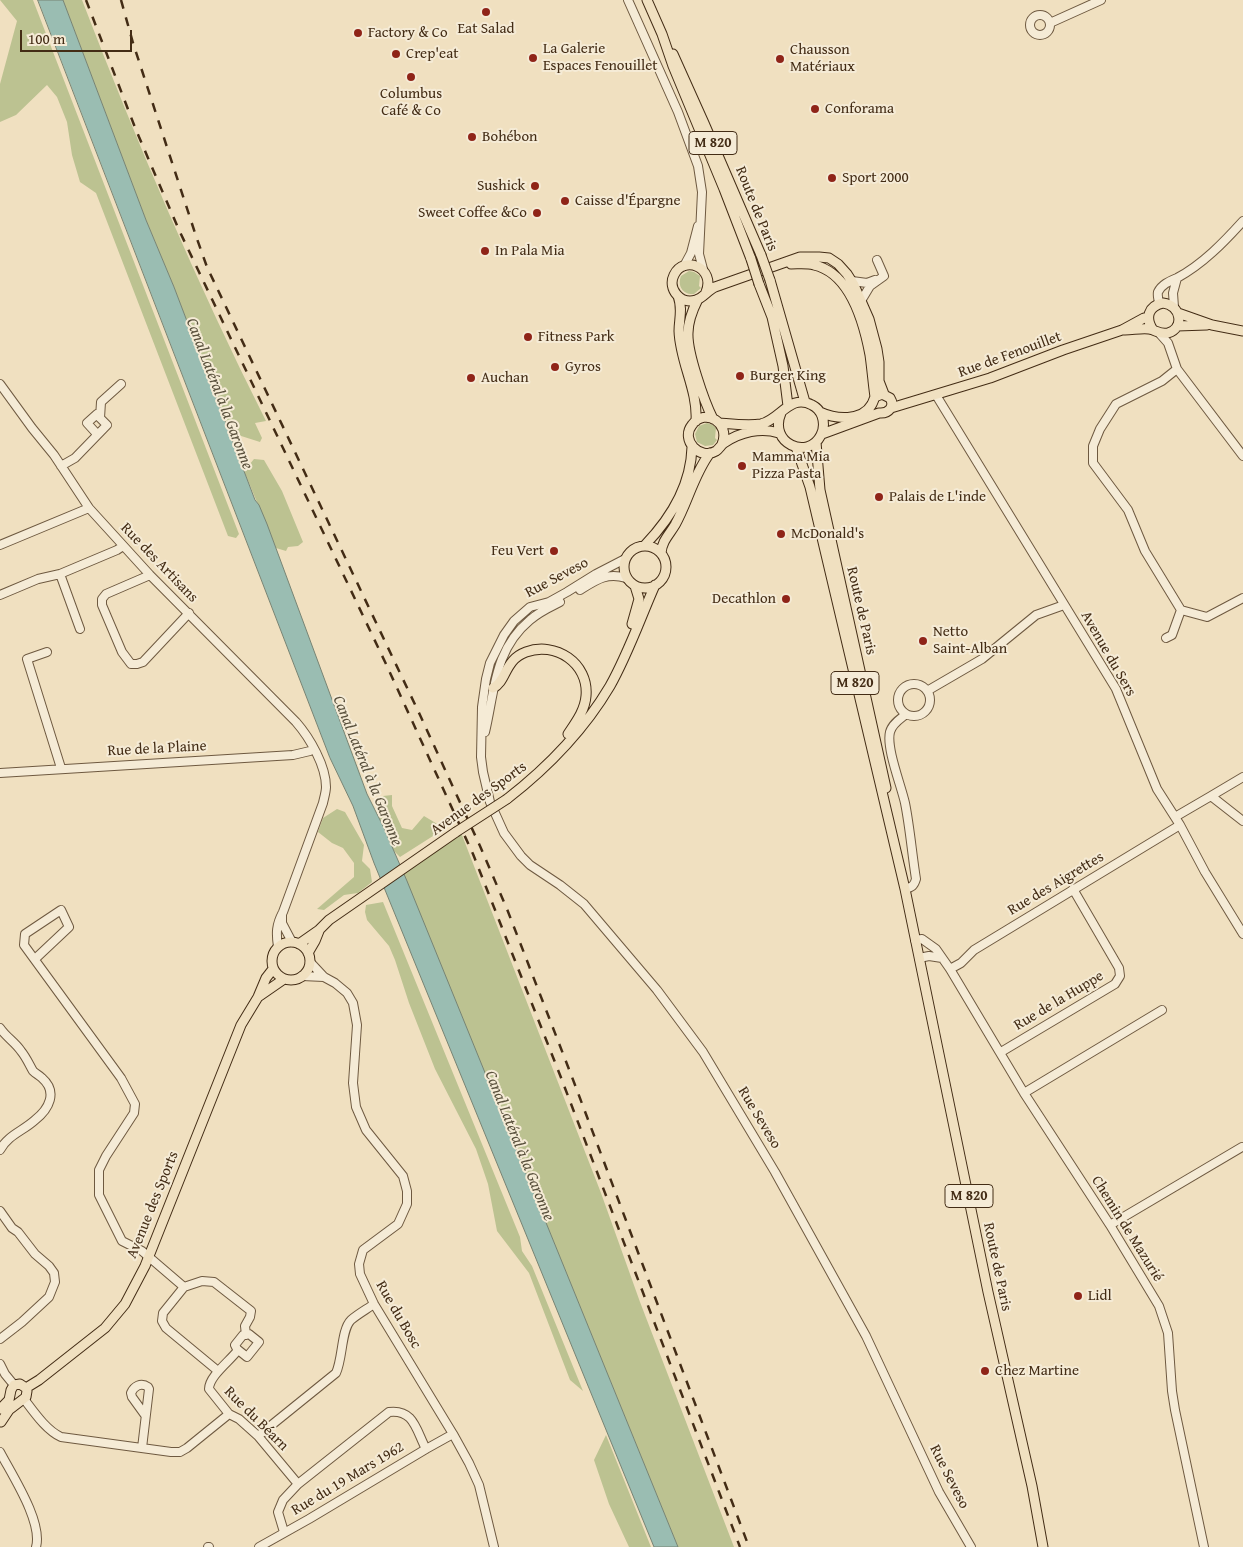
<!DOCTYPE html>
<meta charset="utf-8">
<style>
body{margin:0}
#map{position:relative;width:1243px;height:1547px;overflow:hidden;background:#f0e0c0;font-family:"Gentium Book Plus",serif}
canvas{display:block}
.scale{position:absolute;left:20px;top:30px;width:112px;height:22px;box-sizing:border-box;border:2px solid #432c15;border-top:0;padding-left:6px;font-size:15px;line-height:18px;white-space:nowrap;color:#432c15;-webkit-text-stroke:4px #f5ebd6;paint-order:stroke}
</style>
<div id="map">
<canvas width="1243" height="1547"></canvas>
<div class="scale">100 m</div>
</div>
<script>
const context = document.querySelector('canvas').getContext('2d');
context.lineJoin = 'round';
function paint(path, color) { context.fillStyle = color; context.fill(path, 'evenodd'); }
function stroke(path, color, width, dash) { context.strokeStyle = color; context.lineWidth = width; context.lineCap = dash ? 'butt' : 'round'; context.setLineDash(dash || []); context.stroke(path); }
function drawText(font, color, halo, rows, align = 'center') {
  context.font = font + ' "Gentium Book Plus",serif'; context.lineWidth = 4; context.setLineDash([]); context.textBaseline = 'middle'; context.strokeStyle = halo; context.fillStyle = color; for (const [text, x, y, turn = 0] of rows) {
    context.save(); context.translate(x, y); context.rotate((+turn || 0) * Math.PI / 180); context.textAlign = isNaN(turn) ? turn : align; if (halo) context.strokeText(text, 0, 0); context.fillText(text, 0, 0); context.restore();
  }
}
paint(new Path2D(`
 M 0,0 L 33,0 L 239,534 L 236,538 L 228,536 L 96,193 L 80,182 L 72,155 L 67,122 L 57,97 L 47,85 L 16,115 L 0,122 L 0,84 L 17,21 Z
 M 63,0 L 82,0 C 137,143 197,284 266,421 L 255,423 L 262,438 L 260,442 L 238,435 L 230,436 L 174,287 L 146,220 Z
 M 689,271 L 694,272 L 700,276 L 699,286 L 701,288 L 694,294 C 683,295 677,286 681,276 Z
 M 707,423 L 713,425 L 716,428 L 715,438 L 717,440 L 713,445 L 705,446 L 697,442 L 695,434 L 699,426 Z
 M 254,459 L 264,460 L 282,491 L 303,542 L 298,546 L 288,547 L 286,551 L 276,548 L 244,471 Z
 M 392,795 L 392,806 L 402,828 L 412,830 L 424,816 L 439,825 L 433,836 L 400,857 L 394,851 L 379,817 L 383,796 Z
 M 337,809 L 345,812 L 364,845 L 362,861 L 370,869 L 372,882 L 358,893 L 344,895 L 324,910 L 317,909 L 354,877 L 354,863 L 343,848 L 332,843 L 318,832 L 323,818 Z
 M 460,830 L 601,1193 L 640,1302 L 734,1547 L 678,1547 L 402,870 Z
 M 383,902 L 520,1237 L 522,1251 L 532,1266 L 583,1391 L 570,1380 L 529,1273 L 497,1231 L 488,1184 L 476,1149 L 435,1069 L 409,1003 L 395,960 L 389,946 L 367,920 L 365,912 L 366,905 Z
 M 606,1435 L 651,1547 L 629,1547 L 609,1504 L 594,1460 Z`), '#bcc291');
const water = new Path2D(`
 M 38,0 L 63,0 L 146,220 L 174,287 L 255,500 L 259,505 L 267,524 L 367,794 L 383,826 L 407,881 L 678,1547 L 654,1547 L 374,863 L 353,806 L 330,758 Z`);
paint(water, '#9abdb2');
stroke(water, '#778373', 1);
const minor = new Path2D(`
 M 628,0 L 678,112 L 698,166 L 702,192 L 699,254 L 703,269
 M1030 25a10 10 0 1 1 20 0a10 10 0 1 1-20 0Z
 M 1050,23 L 1101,0
 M 684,266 L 691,253 L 698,226
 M 852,281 L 867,283 L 875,280
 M 861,301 L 870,286 L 884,276 L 877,260
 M 1159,304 C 1159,300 1157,296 1158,292 C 1162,284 1170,281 1177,278 C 1203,264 1224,242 1243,221
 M 1174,307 L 1173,293 L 1177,278
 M 1160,334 L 1168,343 L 1177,369 L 1243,456
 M 1177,369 L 1162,381 L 1116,404 L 1100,429 L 1093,446 L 1093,463 L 1128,510 L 1145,551 L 1181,610 L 1207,617 L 1243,598
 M 0,384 L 32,428 L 54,455 L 89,508 L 150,575 L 296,722 C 310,738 326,766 326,787 C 326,792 324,798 323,803 L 283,912 C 276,925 276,933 278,947
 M 936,395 L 1116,689 L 1157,789 L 1180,825 L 1205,872 L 1243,934
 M 97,434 L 87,423 L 97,414 L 100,418
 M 61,466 L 75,458 L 107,425 L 100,418 L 101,402 L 121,384
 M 0,545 L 89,508
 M 625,559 L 596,574 L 567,592 L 549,602 L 530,607 L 514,621 L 504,635 L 490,663 L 486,679 L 482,707 L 481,757 L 483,772 L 490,802 L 504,833 L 521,856 L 530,865 L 560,885 L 584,904 L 657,990 L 703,1052 L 775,1172 L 866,1336 L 939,1492 L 971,1547
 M 60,574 L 80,629
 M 150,575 L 106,594 L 102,599 L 102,605 L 122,652 L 131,664 L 137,664 L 143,662 L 189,613
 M 580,590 C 596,580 607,572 626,578
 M 0,595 L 38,579 L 60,574 L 117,550 L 123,546
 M 1166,638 L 1172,635 L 1181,610
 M 47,652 L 27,659 L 61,768
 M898 700a16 16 0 1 1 32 0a16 16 0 1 1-32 0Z
 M 927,691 L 982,659 L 1036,615 L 1064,605
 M 485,732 C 495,690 494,650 530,620 C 539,612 550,607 560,602
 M 0,773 L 293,755 L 310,751 L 314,749
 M 1211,796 L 1243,777
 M 1175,817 L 1211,796 L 1243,821
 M 905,889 C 912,887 914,886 916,879 C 912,854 910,828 905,803 C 901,785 886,748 890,732 C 892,724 900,719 905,715
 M 282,914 L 282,923 L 292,942
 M 915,940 L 922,939 L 936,949 L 950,969 L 1024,1093 L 1110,1225 L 1159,1306 L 1168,1333 L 1172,1391 L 1175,1410 L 1204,1547
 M 919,958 L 929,956 L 942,958
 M 35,959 L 69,927 L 61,910 L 25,934 L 24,945 L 121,1078 L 135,1104 L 134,1113 L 106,1156 L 99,1170 L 99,1195 L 122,1241 L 142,1251 L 184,1287 L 163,1313 L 162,1321 L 166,1328 L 218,1371
 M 310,962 L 324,977 L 335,983 L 347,993 L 353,1003 L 357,1025 L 353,1083 L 356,1107 L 366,1130 L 403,1176 L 407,1191 L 407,1204 L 398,1224 L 363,1250 L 359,1264 L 360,1274 L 374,1304 L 453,1434 L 469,1463 L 479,1485 L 494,1547
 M 950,969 L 961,963 L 974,950 L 1180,825
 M 302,976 L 324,977
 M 0,1028 C 6,1037 15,1042 21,1051 C 26,1057 29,1064 33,1071 C 36,1074 39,1075 42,1078 C 58,1092 49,1109 35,1120 C 23,1131 8,1135 0,1150
 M 1001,1052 L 1115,984 L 1120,976 L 1119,968 L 1073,889
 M 1024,1093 L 1162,1010
 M 0,1211 L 12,1228 L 18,1232 L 35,1254 L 49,1266 L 54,1273 L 55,1282 L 49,1297 L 22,1322 L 0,1339
 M 1110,1225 L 1242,1147
 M 184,1287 L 202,1281 L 214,1282 L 251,1311 L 250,1317 L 245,1326 L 246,1335
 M 249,1334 L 259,1342 L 247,1357 L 237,1349 L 235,1345 L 243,1335 Z
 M 238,1350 C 230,1361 209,1376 209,1389 L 229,1414 L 239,1419 L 258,1436 L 298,1484
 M 0,1364 L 5,1374 L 14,1385
 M 24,1399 C 34,1412 46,1430 61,1437 L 171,1452 L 180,1452 L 187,1448 L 229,1414
 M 258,1436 L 336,1373 C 343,1358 341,1330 351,1320 C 358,1314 367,1309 374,1304
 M 142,1448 L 149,1389 L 148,1387 C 141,1382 134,1386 131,1393 L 132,1397 L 145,1415
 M 0,1452 C 12,1475 43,1522 36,1547
 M 284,1532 L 278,1512 L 283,1500 L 298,1484 L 389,1412 C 414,1409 416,1430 426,1449
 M 208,1547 L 209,1547
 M 259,1547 L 309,1519 L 426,1449 L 453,1434`);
const major = new Path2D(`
 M 647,0 L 662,34 L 673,66 L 724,189 L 751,259
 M 673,54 L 704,123 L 761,255
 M 791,264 C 799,264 807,263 814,265 C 850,273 864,323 870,355 C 872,369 873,383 875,397
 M 770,280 L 805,402
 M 759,284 L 772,317 L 783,366 L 788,406
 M 706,292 C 716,268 684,254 674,275 C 667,289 681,305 696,300 C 703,298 708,290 715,287 L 800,257 L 819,257 L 829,258 L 838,264 L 847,274 L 854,285 L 869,319 L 877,349 L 879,362 L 879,381 L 884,394
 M 678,296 C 683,309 679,319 679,331 C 680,362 698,390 696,421
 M 698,299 C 693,309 688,321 688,333 C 687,352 704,401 713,419
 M 1178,313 L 1212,325 L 1243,331
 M 1177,326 L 1207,325
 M 1125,330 C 1133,330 1141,328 1149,329 C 1156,330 1160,335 1168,333 C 1185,328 1181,305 1163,303 C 1148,306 1145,318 1153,330
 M 891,408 L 990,378 L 1063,350 L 1122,330 L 1144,318 L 1148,317
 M 820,412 C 835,419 862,422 872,404 C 873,402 874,399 875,397 L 882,394 L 890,398 C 895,406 889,414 879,413 L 822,434
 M 719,423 C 732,424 748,426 761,424 C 780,420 790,393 812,405 C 816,407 820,411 822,416 C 824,422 824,429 821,435 C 808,461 768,443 781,413
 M 816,442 L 820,490 L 886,788
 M 722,444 C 731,423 705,407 692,425 C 680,440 700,461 716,451 C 719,449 721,445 724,443 C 740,432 761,427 779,433
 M 796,447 L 810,487 L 905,889 L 988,1292 L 1032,1486 L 1043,1547
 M 645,545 C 670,519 691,485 692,447
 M624 567a21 21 0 1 1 42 0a21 21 0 1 1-42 0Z
 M 661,553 C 662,541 669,535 675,525 C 688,502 694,474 710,453
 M 632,624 L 639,599 L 635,586
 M 493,688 C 507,681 504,660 526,652 C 555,641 589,663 586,696 C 585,710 576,722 568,734
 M 507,799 C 547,768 584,730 610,686 C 628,654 640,619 655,585
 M272 961a19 19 0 1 1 38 0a19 19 0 1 1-38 0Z
 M 299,944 L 319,930 L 329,920 L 456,832
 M 308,953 L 315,941 L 319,931
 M 258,997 L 284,979
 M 26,1388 L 39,1380 L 105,1328 L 125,1304 L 145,1266 L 241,1025 L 258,997 L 266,978 L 273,969
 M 0,1409 L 9,1400 L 11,1390 L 14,1385 L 20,1384 L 26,1388
 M 1,1422 L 9,1410 L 26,1397 L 27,1391 L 26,1388`);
stroke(minor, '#6e5940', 10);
stroke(major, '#432c15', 11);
stroke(minor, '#f5ebd6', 8);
stroke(major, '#f0e0c0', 9);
stroke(new Path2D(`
 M 86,0 L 136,130 L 179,230 L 386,664 L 473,854 L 560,1075 L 740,1547
 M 121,0 L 133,43 L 196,236 L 207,267 L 420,715 L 480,846 L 507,909 L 572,1077 L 749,1547`), '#432c15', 2.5, [9, 9]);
const majorBridge = new Path2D(`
 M 761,255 L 770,280
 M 751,259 L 759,284
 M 456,832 L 507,799`);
stroke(majorBridge, '#432c15', 11, []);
stroke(majorBridge, '#f0e0c0', 9);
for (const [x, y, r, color] of [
 [486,12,5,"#8f2418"],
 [358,33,5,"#8f2418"],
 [396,54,5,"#8f2418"],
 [533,58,5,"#8f2418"],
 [780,59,5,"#8f2418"],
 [411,77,5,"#8f2418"],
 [815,109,5,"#8f2418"],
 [472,137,5,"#8f2418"],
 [832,178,5,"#8f2418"],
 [535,186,5,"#8f2418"],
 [565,201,5,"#8f2418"],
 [537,213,5,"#8f2418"],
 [485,251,5,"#8f2418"],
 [528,337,5,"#8f2418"],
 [555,367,5,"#8f2418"],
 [740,376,5,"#8f2418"],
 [471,378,5,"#8f2418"],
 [742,466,5,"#8f2418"],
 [879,497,5,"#8f2418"],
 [781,534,5,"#8f2418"],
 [554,551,5,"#8f2418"],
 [786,599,5,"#8f2418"],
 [923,641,5,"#8f2418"],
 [1078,1296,5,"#8f2418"],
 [985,1371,5,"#8f2418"]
]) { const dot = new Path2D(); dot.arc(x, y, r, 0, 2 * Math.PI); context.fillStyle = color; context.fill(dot); stroke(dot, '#f5ebd6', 2); }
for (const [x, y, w] of [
 [713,143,48],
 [855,683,48],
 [969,1196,48]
]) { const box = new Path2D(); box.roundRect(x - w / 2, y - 11.5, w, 23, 4); context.fillStyle = '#f5ebd6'; context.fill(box); stroke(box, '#432c15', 1); }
drawText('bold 14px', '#432c15', null, [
 ["M 820",713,143],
 ["M 820",855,683],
 ["M 820",969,1196]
]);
drawText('15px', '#432c15', '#f5ebd6', [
 ["Eat Salad",486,29,"center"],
 ["Factory & Co",368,33],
 ["La Galerie",543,49],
 ["Espaces Fenouillet",543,66],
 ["Chausson",790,50],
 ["Matériaux",790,67],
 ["Crep'eat",406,54],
 ["Columbus",411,94,"center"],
 ["Café & Co",411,111,"center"],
 ["Conforama",825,109],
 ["Bohébon",482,137],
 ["Sport 2000",842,178],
 ["Sushick",525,186,"right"],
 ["Caisse d'Épargne",575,201],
 ["Sweet Coffee &Co",527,213,"right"],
 ["In Pala Mia",495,251],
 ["Fitness Park",538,337],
 ["Gyros",565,367],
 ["Burger King",750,376],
 ["Auchan",481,378],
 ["Mamma Mia",752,457],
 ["Pizza Pasta",752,474],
 ["Palais de L'inde",889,497],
 ["McDonald's",791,534],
 ["Feu Vert",544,551,"right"],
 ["Decathlon",776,599,"right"],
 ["Netto",933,632],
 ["Saint-Alban",933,649],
 ["Lidl",1088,1296],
 ["Chez Martine",995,1371]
], 'left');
drawText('15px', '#432c15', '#f5ebd6', [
 ["Route de Paris",756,209,68],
 ["Rue de Fenouillet",1010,355,-20],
 ["Rue des Artisans",159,563,46],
 ["Rue Seveso",557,578,-28],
 ["Route de Paris",861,611,77],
 ["Avenue du Sers",1108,654,60],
 ["Rue de la Plaine",157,749,-3],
 ["Avenue des Sports",479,799,-36],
 ["Rue des Aigrettes",1056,884,-31],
 ["Rue de la Huppe",1059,1001,-31],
 ["Rue Seveso",759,1118,59],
 ["Avenue des Sports",153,1205,-68],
 ["Chemin de Mazurié",1127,1229,58],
 ["Route de Paris",997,1267,78],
 ["Rue du Bosc",398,1315,60],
 ["Rue du Béarn",256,1419,45],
 ["Rue Seveso",949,1477,63],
 ["Rue du 19 Mars 1962",348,1479,-31]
]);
drawText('italic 16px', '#59503c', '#f5ebd6', [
 ["Canal Latéral à la Garonne",219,394,69],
 ["Canal Latéral à la Garonne",367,771,68],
 ["Canal Latéral à la Garonne",519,1146,68]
]);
</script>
